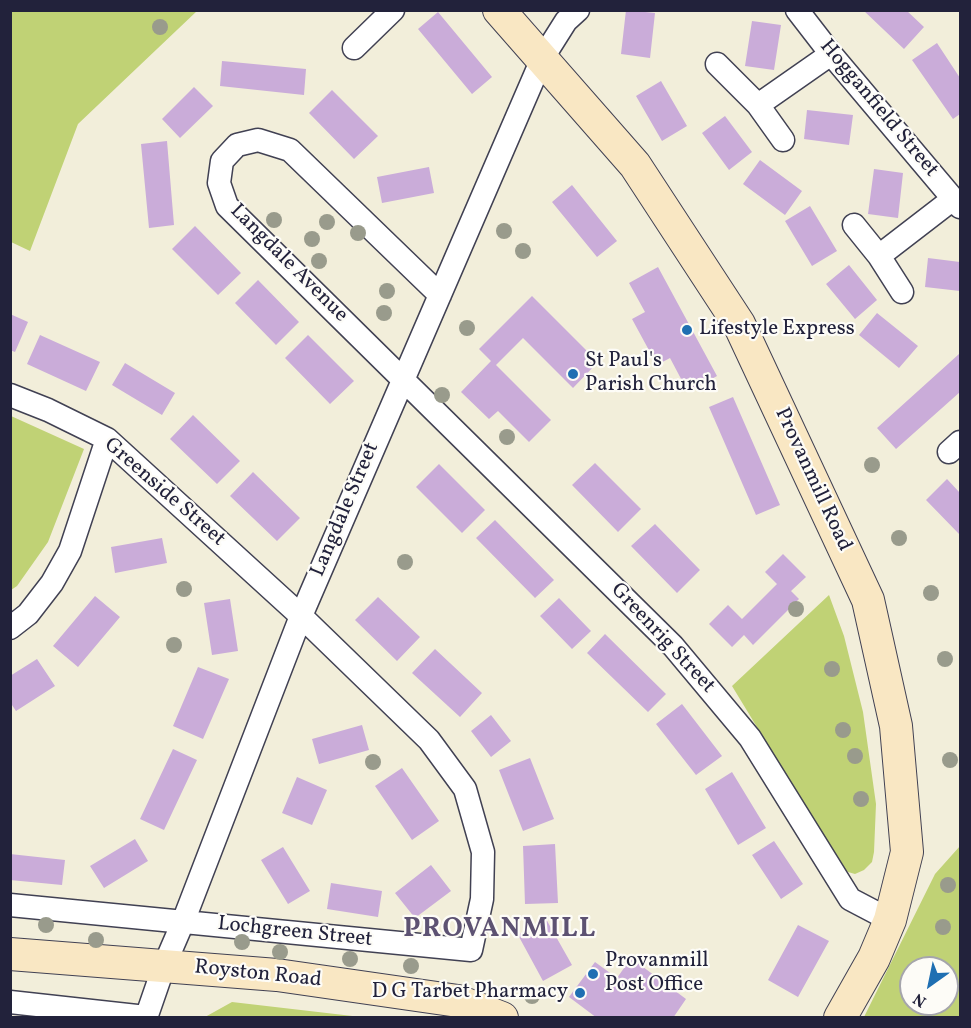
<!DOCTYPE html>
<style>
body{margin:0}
#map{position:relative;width:971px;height:1028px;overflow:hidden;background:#f2eeda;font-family:Vollkorn,serif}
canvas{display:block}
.frame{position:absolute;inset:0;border:12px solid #22223b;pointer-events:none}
.north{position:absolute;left:899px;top:956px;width:60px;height:60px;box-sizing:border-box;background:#fdfcf7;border:2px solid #a5a5ac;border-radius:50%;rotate:213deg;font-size:16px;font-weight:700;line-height:24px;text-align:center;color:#22223b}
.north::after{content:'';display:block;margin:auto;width:21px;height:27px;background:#1f6fb2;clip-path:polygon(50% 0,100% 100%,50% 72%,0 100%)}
</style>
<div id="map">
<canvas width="971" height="1028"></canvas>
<div class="frame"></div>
<div class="north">N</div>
</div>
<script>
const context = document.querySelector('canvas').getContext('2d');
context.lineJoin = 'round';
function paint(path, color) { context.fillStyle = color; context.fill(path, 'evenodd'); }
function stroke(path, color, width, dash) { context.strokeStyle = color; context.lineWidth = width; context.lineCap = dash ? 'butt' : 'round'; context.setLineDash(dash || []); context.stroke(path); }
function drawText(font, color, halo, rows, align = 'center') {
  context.font = font + ' Vollkorn,serif'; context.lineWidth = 4.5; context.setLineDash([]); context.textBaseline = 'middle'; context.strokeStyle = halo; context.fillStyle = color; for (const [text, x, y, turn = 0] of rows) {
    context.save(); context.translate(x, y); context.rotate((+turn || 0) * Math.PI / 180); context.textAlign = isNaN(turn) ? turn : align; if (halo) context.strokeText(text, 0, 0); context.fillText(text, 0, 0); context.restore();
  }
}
paint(new Path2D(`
 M 10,11 L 197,11 L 78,124 L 30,251 L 11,242 Z
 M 11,416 L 84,449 L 48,542 L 17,586 L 11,590 Z
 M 829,595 L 844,636 L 863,712 L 876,804 L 874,852 L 872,862 L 864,870 L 855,874 L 848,872 L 842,867 L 732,686 Z
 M 960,846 L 960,1017 L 864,1017 L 935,874 ZM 911,968 L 947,968 L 947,1004 L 911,1004 Z
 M 232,1002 L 361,1017 L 205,1017 Z`), '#c0d275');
paint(new Path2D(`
 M 626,10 L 655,13 L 650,58 L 621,54 Z
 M 863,10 L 906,10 L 924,27 L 904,49 Z
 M 438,12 L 492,77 L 472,94 L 418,29 Z
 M 752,21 L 781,25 L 774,70 L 745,66 Z
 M 937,43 L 960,78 L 960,114 L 953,119 L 912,60 Z
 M 222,61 L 306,69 L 304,95 L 220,86 Z
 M 661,81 L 687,126 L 662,141 L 636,96 Z
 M 194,87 L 213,106 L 180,138 L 162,119 Z
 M 332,90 L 378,136 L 354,159 L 309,113 Z
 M 807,110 L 853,115 L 849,145 L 804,139 Z
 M 725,116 L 752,152 L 729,170 L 702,133 Z
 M 167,141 L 174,225 L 149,228 L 141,144 Z
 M 760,160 L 802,191 L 785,215 L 743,184 Z
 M 429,167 L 434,193 L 382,203 L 377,177 Z
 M 874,169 L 903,173 L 898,218 L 868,214 Z
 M 572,185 L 617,241 L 597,257 L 552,202 Z
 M 810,206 L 837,251 L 812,266 L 785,221 Z
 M 195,226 L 241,273 L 218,295 L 172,249 Z
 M 928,258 L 960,262 L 960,291 L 925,287 Z
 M 849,265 L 877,300 L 855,319 L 826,284 Z
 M 658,267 L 717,376 L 688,392 L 670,358 L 657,365 L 632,319 L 645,312 L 629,283 Z
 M 258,280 L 299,322 L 276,345 L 235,303 Z
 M 532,296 L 598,362 L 573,388 L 523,338 L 496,365 L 551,420 L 529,442 L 498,411 L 489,419 L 461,392 L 491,361 L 479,349 Z
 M 877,313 L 918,346 L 899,368 L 859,335 Z
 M 10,314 L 28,322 L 15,352 L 10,350 Z
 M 40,335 L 100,362 L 86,391 L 27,364 Z
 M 308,335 L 354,381 L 330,404 L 285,358 Z
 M 959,354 L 960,392 L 896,449 L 877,428 Z
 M 125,363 L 175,393 L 162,415 L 112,385 Z
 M 733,397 L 780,505 L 756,515 L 709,407 Z
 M 193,415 L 240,461 L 217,484 L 170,439 Z
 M 595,463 L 641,509 L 618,532 L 572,485 Z
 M 439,464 L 485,510 L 462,533 L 416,487 Z
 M 253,472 L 300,518 L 277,541 L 230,496 Z
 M 947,479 L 960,493 L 960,535 L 926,500 Z
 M 495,520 L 554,580 L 535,598 L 476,538 Z
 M 655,524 L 700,570 L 677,593 L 631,546 Z
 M 162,538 L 167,563 L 115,573 L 111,547 Z
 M 783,554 L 806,577 L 791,591 L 799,599 L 753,645 L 744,635 L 732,647 L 709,624 L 728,605 L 742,619 L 777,584 L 765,572 Z
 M 95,596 L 120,617 L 78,667 L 53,646 Z
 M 378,597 L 420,637 L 397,661 L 355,620 Z
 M 559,598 L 591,631 L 572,649 L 540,616 Z
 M 230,599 L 238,651 L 212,655 L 204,603 Z
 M 605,634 L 666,694 L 648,712 L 587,653 Z
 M 435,649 L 482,693 L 460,717 L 412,673 Z
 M 37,659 L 55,686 L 16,711 L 10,702 L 10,676 Z
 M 198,667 L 229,679 L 203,739 L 173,726 Z
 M 682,704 L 722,756 L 696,775 L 656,724 Z
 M 491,715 L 511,741 L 491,757 L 471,731 Z
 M 362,725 L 369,750 L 319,764 L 312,739 Z
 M 173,749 L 197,760 L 164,830 L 140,819 Z
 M 530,758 L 554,819 L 523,831 L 499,770 Z
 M 402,768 L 439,821 L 412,840 L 375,786 Z
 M 732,772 L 766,828 L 738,845 L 705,789 Z
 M 297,777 L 327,790 L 312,825 L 282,813 Z
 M 135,839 L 148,861 L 104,888 L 90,866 Z
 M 774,841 L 803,884 L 781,899 L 752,855 Z
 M 555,844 L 558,903 L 525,904 L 523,846 Z
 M 283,847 L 310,891 L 288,904 L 261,860 Z
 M 10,854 L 65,860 L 62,885 L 10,880 Z
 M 431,865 L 451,891 L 415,918 L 395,893 Z
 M 331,883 L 382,891 L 378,917 L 327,909 Z
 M 546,919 L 572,965 L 543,981 L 518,935 Z
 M 798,925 L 829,941 L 798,997 L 768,980 Z
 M 631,958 L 686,999 L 673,1018 L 597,1018 L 569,997 L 595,962 L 617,978 Z`), '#caacd9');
const street = new Path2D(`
 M 797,10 L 831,54 L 960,207
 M 354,48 L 393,10
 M 717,64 L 758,105 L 783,140
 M 758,105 L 831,54
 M 854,225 L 879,256 L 902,292
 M 879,256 L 953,199
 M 440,295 L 290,150 L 258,140 L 237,145 L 222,161 L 219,183 L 227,206 L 673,646 L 750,738 L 850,899 L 890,920
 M 10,395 L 48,410 L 107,439 L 301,616 L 429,740 L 465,789 L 483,852 L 482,899 L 471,950 L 10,905
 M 949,452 L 960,442
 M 10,628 L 28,614 L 52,583 L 70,551 L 107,439
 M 10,1002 L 146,1017
 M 146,1018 L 164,966 L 183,922 L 301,616 L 542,59 L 566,21 L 578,10`);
const secondary = new Path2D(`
 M 499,10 L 635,165 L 739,324 L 868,600 L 896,726 L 907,852 L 890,920 L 874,958 L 840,1018
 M 10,954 L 277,975 L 458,1001 L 502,1018`);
stroke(street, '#414153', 25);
stroke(secondary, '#414153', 34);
stroke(street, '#fff', 22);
stroke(secondary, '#f9e7c3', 32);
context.fillStyle = '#999b8c';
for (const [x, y] of [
 [160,27],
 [274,220],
 [327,222],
 [504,231],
 [358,233],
 [312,239],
 [523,251],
 [319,261],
 [387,291],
 [384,313],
 [467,328],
 [442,395],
 [507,437],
 [872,465],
 [899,538],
 [405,562],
 [184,589],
 [931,593],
 [796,609],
 [174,645],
 [945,659],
 [832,669],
 [843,730],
 [855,756],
 [950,760],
 [373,762],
 [861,799],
 [948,885],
 [46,925],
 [943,927],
 [96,940],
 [242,942],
 [280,952],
 [350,959],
 [411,966],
 [532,996]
]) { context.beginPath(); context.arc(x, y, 8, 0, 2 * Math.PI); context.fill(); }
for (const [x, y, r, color] of [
 [687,330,6,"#1f6fb2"],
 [573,374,6,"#1f6fb2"],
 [593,974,6,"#1f6fb2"],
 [580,993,6,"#1f6fb2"]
]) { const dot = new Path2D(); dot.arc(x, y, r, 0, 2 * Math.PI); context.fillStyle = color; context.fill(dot); stroke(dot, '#fdfcf7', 2); }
drawText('21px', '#22223b', '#fdfcf7', [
 ["Hogganfield Street",878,109,50],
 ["Langdale Avenue",288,264,45],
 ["Provanmill Road",812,480,65],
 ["Greenside Street",164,493,41],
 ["Langdale Street",346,510,-67],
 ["Greenrig Street",662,639,47],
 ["Lochgreen Street",295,933,6],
 ["Royston Road",258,975,6]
]);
drawText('21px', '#22223b', '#fdfcf7', [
 ["Lifestyle Express",699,330],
 ["St Paul's",585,362],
 ["Parish Church",585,386],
 ["Provanmill",605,962],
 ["Post Office",605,986],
 ["D G Tarbet Pharmacy",568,993,"right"]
], 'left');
context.letterSpacing = '1.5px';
drawText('bold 27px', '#5d5272', '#fdfcf7', [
 ["PROVANMILL",500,931]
]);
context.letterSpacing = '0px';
</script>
